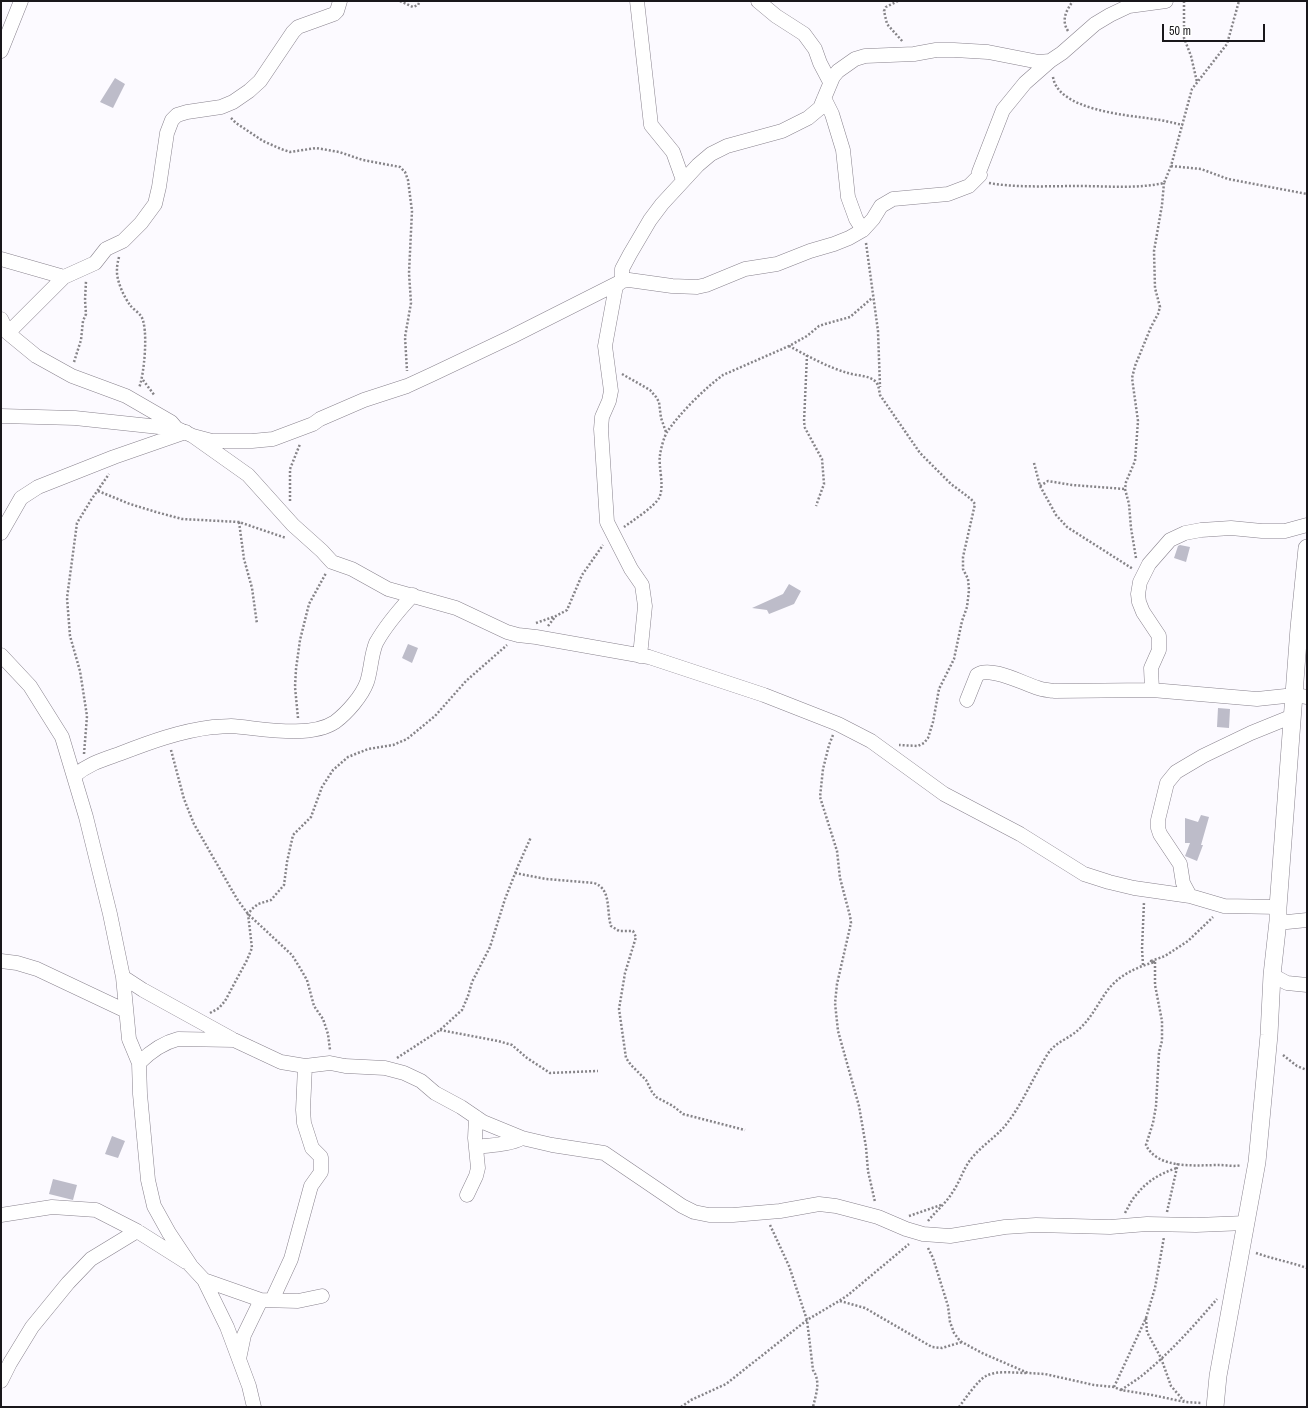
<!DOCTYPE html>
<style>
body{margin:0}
#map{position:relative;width:1308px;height:1408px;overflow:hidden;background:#fcfaff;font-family:"Archivo Narrow",sans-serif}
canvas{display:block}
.frame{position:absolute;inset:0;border:2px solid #19171b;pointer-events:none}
.scale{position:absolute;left:1162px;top:24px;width:103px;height:18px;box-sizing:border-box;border:2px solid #19171b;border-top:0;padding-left:5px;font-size:12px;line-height:14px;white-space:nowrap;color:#19171b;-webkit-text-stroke:3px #fff;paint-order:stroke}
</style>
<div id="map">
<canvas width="1308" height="1408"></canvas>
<div class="frame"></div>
<div class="scale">50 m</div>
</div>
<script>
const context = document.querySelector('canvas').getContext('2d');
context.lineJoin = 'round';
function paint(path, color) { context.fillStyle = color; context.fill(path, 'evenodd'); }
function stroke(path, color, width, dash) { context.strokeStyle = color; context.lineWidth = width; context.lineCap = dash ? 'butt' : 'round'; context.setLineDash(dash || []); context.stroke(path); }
paint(new Path2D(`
 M 115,78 L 125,84 L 113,108 L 100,102 Z
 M 1180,545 L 1190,547 L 1186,562 L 1174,558 L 1178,546 Z
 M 789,584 L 801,591 L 794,604 L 769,614 L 767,610 L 752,608 L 783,594 Z
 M 408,644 L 418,648 L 412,663 L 402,658 Z
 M 1218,708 L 1230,709 L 1229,728 L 1217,727 Z
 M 1201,815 L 1209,817 L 1201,845 L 1203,845 L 1197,861 L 1185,856 L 1190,843 L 1185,843 L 1185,818 L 1198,822 Z
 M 112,1136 L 125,1141 L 118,1158 L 105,1154 Z
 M 53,1179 L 77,1185 L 73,1200 L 49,1194 Z`), '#bdbcc9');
const minor = new Path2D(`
 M 637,1 L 651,125 L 673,152 L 683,180
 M 758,1 L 776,16 L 804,34 L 815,49 L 820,63 L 830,82
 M 1,51 L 21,1
 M 824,98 L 832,114 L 843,150 L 848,197 L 856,219 L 863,230
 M 1,259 L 64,277
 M 1,319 L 8,333 L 36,356 L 72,376 L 126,396 L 171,422 L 177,429
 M 8,333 L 64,277 L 95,263 L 106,249 L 123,241 L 141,223 L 155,204 L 159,187 L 167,133 L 172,120 L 177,115 L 187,112 L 221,107 L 233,102 L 249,91 L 260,81 L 293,32 L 298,27 L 334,14 L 337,11 L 340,1
 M 1,416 L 75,418 L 178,429 L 193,436 L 212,441 L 252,441 L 273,439 L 313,424 L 320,419 L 364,400 L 407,386 L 433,374 L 511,337 L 622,281 L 629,280 L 672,286 L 697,287 L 706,285 L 745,269 L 777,264 L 810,251 L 834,244 L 849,238 L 863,230 L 873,219 L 881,206 L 893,199 L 948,194 L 969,186 L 980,175 L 979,172 L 1003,110 L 1025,83 L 1050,61
 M 193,436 L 248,475 L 293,525 L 322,551 L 332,562 L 352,569 L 388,589 L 456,608 L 507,632 L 518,635 L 536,637 L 649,657 L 764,695 L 838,724 L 871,741 L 944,794 L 1020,834 L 1084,874 L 1109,882 L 1134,888 L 1190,896 L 1224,906 L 1278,907
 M 1,533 L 21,498 L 38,487 L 114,457 L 186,432
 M 1,655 L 30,686 L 62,737 L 86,817 L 110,914 L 123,977 L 129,1039 L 139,1063 L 140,1094 L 148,1180 L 154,1206 L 169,1233 L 191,1266 L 204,1280 L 227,1327 L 249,1386 L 254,1407
 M 640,656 L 645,606 L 642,585 L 631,569 L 607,522 L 601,429 L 602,417 L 609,401 L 611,391 L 605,346 L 616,286 L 622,281 L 622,269 L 630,254 L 650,220 L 662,204 L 698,165 L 711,154 L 727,146 L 782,131 L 808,118 L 820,108 L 833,77 L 838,71 L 855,59 L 865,56 L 914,54 L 936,50 L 954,50 L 988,52 L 1039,62 L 1050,61 L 1062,53 L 1095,24 L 1110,15 L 1129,6 L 1166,1
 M 1152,690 L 1151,668 L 1159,650 L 1159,636 L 1143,612 L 1139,602 L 1138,594 L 1140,582 L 1149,564 L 1170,540 L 1185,533 L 1201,530 L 1231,528 L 1262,531 L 1285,531 L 1307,525
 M 967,700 L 977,675 C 990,665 1024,684 1038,688 C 1043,690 1049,690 1054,691 L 1152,690 L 1257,699 L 1295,695 L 1307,697
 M 74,776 C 88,764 102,760 119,754 C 150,742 180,731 213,727 C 219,727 225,726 231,726 C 260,728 309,739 335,722 C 347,713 362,696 367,682 C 371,670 371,655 376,643 C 386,625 399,610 413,595
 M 1190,896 L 1183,883 L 1180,864 L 1160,834 L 1158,828 L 1158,820 L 1167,783 L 1176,772 L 1203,756 L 1251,733 L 1293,716
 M 1278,921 L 1287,922 L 1307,920
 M 1,961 L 17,963 L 37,969 L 126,1011
 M 1272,975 L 1287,983 L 1307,985
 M 123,977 L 143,990 L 232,1039
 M 139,1063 C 150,1052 162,1043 178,1039 L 234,1040 L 281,1062 L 305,1066 L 330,1063 L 345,1066 L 385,1068 L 404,1073 L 421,1081 L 435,1093 L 461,1107 L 483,1122 L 522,1138 L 552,1145 L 604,1153 L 682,1206 L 694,1212 L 709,1215 L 733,1215 L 780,1211 L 819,1204 L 836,1206 L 878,1217 L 906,1229 L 923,1234 L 950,1236 L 1005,1227 L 1036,1225 L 1110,1227 L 1147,1224 L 1196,1225 L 1246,1223
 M 477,1147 C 492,1145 509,1145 522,1138
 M 467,1195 L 476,1176 L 478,1168 L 475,1138 L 476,1117
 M 1,1215 L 52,1207 L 96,1210 L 137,1231 L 186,1262
 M 204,1280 L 261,1300 L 298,1301 L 322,1296
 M 272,1300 L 291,1259 L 311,1186 L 321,1172 L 321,1157 L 312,1148 L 304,1123 L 303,1110 L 305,1066
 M 239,1359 L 244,1335 L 261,1300
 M 1,1381 L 10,1363 L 32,1327 L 68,1283 L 91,1259 L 137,1231`);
const tertiary = new Path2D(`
 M 1215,1407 L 1218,1376 L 1257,1162 L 1269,1035 L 1272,975 L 1278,921 L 1278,907 L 1299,628 L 1307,548`);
stroke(minor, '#88828d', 15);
stroke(tertiary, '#88828d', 18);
stroke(new Path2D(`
 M 400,1 L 413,7 L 418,5 L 420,1
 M 898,1 L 886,7 L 884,11 L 887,24 L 903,42
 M 1184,1 L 1184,38 L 1191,56 L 1197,82
 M 1068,31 C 1061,20 1066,11 1073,1
 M 1053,77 C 1058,110 1126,115 1153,119 C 1163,120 1173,123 1183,125
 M 231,118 L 236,123 L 263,141 L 281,149 L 290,152 L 316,148 L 339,152 L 363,160 L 400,167 L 405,172 L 408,180 L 412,211 L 409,273 L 411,303 L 405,337 L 407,371
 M 1171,166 L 1201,169 L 1228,179 L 1307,194
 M 989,183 C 1018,188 1049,186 1078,186 C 1107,186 1136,189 1164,183 L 1171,166 L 1192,89 L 1227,44 L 1239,1
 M 866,243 L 878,331 L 880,387
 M 119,257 C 118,261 117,265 117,269 C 116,280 124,297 130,305 C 133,309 138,312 141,316 C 149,328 144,376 139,388
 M 789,346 C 806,355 829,368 848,373 C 857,376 868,375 875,381 C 879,385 879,390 880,395 L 920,453 L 951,484 L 971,499 L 975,504 L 963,557 L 963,569 L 968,579 L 969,590 L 967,607 L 962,621 L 954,659 L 939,689 L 933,722 L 928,738 L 924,743 L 918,746 L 899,745
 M 807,355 L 804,422 L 805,428 L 822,459 L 824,484 L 816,506
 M 74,362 L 81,340 L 83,321 L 86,314 L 85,300 L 86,281
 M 622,374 L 650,390 L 656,397 L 659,402 L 661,418 L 666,432
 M 143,380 L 155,396
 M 1034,463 L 1040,486 L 1056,515 L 1067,527 L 1133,569
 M 1040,486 L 1048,481 L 1072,485 L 1125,489
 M 98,491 L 130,504 L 156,512 L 182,519 L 239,522 L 286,538
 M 290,501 L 290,469 L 300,444
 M 239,522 L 244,559 L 252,588 L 257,624
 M 624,527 C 632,521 654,507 659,498 C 665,486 658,467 660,455 C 661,448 664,437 667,432 C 679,414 706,387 723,375 L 789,346 L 807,336 L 819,326 L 825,324 L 850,317 L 872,298
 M 1136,558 L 1131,528 L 1129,504 L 1125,489 L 1126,482 L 1135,461 L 1138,421 L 1132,378 L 1135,366 L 1151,327 L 1158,314 L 1160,307 L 1155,288 L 1154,251 L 1162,205 L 1164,183
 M 536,623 L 556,616 L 567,610 L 582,575 L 603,545
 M 548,626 L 555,617
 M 298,718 L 295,687 L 296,669 L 300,640 L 309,604 L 326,573
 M 833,735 L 829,745 L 823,769 L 820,797 L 837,851 L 840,878 L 850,916 L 851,923 L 837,984 L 835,1003 L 838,1031 L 859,1106 L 866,1147 L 868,1171 L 875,1202
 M 171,750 L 184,799 L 194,824 L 237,899 L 248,914 L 292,955 L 300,968 L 307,980 L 314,1006 L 323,1019 L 328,1034 L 330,1050
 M 84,754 L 87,716 L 80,671 L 70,636 L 67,598 L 77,523 L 91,500 L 109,474
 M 515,873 L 546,879 L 594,883 C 612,889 606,911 611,926 L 619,931 L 633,931 L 636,937 L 625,973 L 619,1009 L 626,1058 L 631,1065 L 646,1080 L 652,1092 L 656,1097 L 673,1106 L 683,1114 L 745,1130
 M 1155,962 L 1155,985 L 1162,1021 L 1162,1041 L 1159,1052 L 1156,1106 L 1153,1123 L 1146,1145 C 1158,1170 1197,1165 1220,1165 C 1227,1165 1234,1167 1241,1165
 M 1143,965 L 1142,949 L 1144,902
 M 210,1013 L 219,1008 L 225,1001 L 247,960 L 252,948 L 248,914 L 252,909 L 258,904 L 271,900 L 284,885 L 287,862 L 293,835 L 311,817 L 322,787 L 333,770 L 348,757 L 368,749 L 393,745 L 407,739 L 435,716 L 466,681 L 507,645
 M 440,1030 L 498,1041 L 512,1045 L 527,1058 L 550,1073 L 598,1071
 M 1283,1055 L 1297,1066 L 1307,1070
 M 397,1058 L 440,1030 L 462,1010 L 468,996 L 472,982 L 490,947 L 505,899 L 518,866 L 531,837
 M 1167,1212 L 1178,1163
 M 1125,1213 C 1129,1206 1132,1199 1137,1194 C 1147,1181 1161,1173 1177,1168
 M 909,1216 L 941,1205
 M 928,1221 C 936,1211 946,1203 952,1193 C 960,1182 963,1169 971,1159 C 982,1145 998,1136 1008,1122 C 1024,1101 1034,1075 1049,1052 C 1056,1042 1070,1038 1078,1030 C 1091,1019 1097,1005 1107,991 C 1118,976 1136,967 1155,962 L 1151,961 L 1165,956 L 1188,941 L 1213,917
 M 770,1225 L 789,1266 L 807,1320 L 813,1370 C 821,1382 816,1394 813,1407
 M 928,1248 L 933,1258 L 948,1306 L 950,1322 L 954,1333 L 960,1341 L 982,1353 L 1028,1373 L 1045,1374 L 1094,1385 L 1114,1387 L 1121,1390 L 1152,1395 L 1185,1402 L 1201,1403
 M 1256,1253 C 1273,1259 1290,1262 1307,1268
 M 840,1301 L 865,1308 L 932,1347 L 942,1348 L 962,1342
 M 1146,1318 L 1147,1332 L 1161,1358 L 1171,1386 L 1184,1401
 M 1114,1387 L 1146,1318 L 1155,1288 L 1164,1237
 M 1121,1390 C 1127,1386 1133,1382 1139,1378 C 1168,1355 1193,1327 1217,1299
 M 681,1407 L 691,1400 L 726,1384 L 807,1320 L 839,1301 L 848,1295 L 909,1244
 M 959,1407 C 965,1399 978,1380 986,1376 C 997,1370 1014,1373 1026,1373`), '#868488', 2.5, [2, 2]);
stroke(minor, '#fff', 14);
stroke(tertiary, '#fff', 17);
</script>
